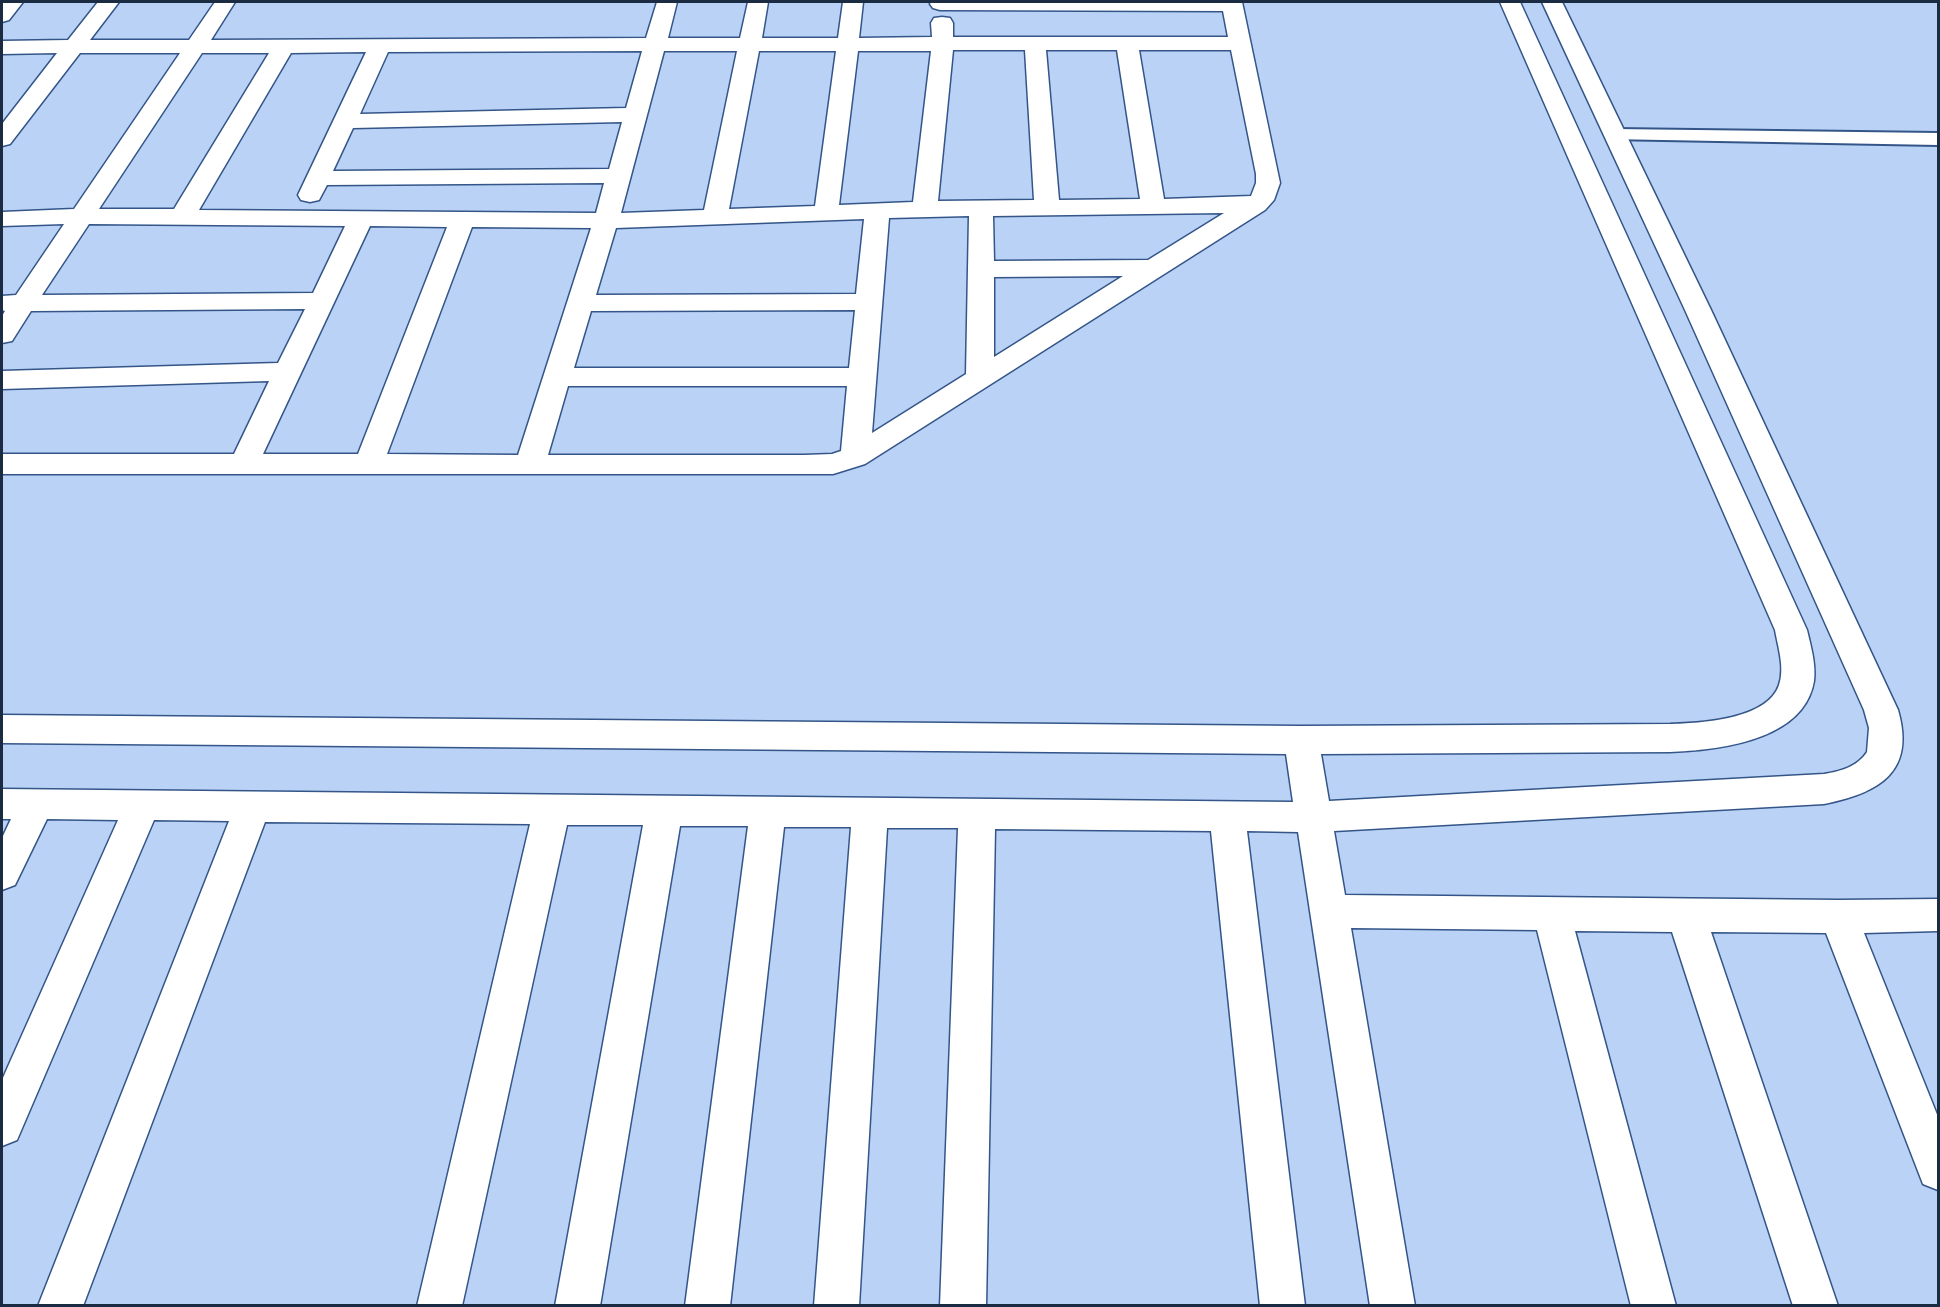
<!DOCTYPE html>
<style>
body{margin:0}
#map{position:relative;width:1940px;height:1307px;overflow:hidden;background:#bad2f6;font-family:"Fira Sans Condensed",sans-serif}
canvas{display:block}
.frame{position:absolute;inset:0;border:3px solid #1b2b41;pointer-events:none}
</style>
<div id="map">
<canvas width="1940" height="1307"></canvas>
<div class="frame"></div>
</div>
<script>
const context = document.querySelector('canvas').getContext('2d');
context.lineJoin = 'round';
function stroke(path, color, width, dash) { context.strokeStyle = color; context.lineWidth = width; context.lineCap = dash ? 'butt' : 'round'; context.setLineDash(dash || []); context.stroke(path); }
function paint(path, color) { context.fillStyle = color; context.fill(path, 'evenodd'); }
const service = new Path2D(`
 M 1615,129 L 1938,133 L 1938,145 L 1608,139 L 1605,135 L 1608,131 Z`);
const minor = new Path2D(`
 M 2,2 L 23,2 L 9,20 L 2,22 Z
 M 98,2 L 119,2 L 90,40 L 189,40 L 215,2 L 235,2 L 211,40 L 646,38 L 657,2 L 677,2 L 668,38 L 740,38 L 748,2 L 768,2 L 762,38 L 838,38 L 843,2 L 863,2 L 859,38 L 932,37 L 931,23 L 934,18 L 942,17 L 950,18 L 953,23 L 953,37 L 1228,37 L 1223,11 L 940,10 L 933,8 L 930,4 L 931,2 L 1242,2 L 1280,183 L 1274,200 L 1265,210 L 865,464 L 833,474 L 2,474 L 2,454 L 234,454 L 269,381 L 2,389 L 2,371 L 278,363 L 305,309 L 31,311 L 12,341 L 2,343 L 2,316 L 5,311 L 2,310 L 2,296 L 16,295 L 64,224 L 2,226 L 2,212 L 74,209 L 180,53 L 80,53 L 10,144 L 2,146 L 2,124 L 57,53 L 2,54 L 2,41 L 68,40 ZM 953,50 L 1025,50 L 1034,200 L 938,201 ZM 1046,50 L 1117,50 L 1140,199 L 1059,200 ZM 1139,50 L 1231,50 L 1256,174 L 1256,183 L 1251,196 L 1164,199 ZM 642,51 L 626,108 L 360,114 L 388,52 ZM 664,51 L 737,51 L 704,210 L 621,213 ZM 759,51 L 836,51 L 815,206 L 729,209 ZM 858,51 L 931,51 L 913,202 L 839,205 ZM 366,52 L 298,195 L 301,200 L 310,202 L 319,200 L 327,185 L 604,183 L 596,213 L 199,210 L 291,53 ZM 202,53 L 269,53 L 174,209 L 99,209 ZM 622,122 L 609,169 L 333,171 L 353,128 ZM 1224,213 L 1148,260 L 994,261 L 993,216 ZM 969,216 L 966,374 L 872,433 L 889,218 ZM 864,219 L 856,294 L 596,295 L 616,228 ZM 89,224 L 345,226 L 313,293 L 42,295 ZM 370,226 L 447,227 L 358,454 L 263,454 ZM 472,227 L 591,228 L 518,455 L 387,454 ZM 1123,276 L 994,357 L 994,277 ZM 855,310 L 849,368 L 574,368 L 591,311 ZM 568,386 L 847,386 L 841,451 L 832,454 L 804,455 L 548,455 Z
 M 1500,2 L 1520,2 L 1807,630 C 1811,647 1816,664 1814,681 C 1804,741 1718,750 1670,752 L 1321,754 L 1329,801 L 1824,774 C 1841,771 1857,767 1867,752 L 1869,728 L 1864,710 L 1685,310 L 1542,2 L 1562,2 L 1711,310 L 1898,710 C 1916,772 1879,793 1824,804 L 1334,831 L 1345,895 L 1839,900 L 1938,899 L 1938,931 L 1864,933 L 1938,1117 L 1938,1190 L 1923,1184 L 1826,933 L 1711,932 L 1838,1306 L 1793,1306 L 1672,932 L 1575,931 L 1676,1306 L 1631,1306 L 1537,930 L 1351,928 L 1415,1306 L 1370,1306 L 1298,832 L 1247,831 L 1305,1306 L 1260,1306 L 1211,831 L 995,829 L 986,1306 L 940,1306 L 958,828 L 887,828 L 859,1306 L 814,1306 L 851,827 L 784,827 L 730,1306 L 685,1306 L 748,826 L 680,826 L 600,1306 L 555,1306 L 643,825 L 567,825 L 462,1306 L 417,1306 L 530,824 L 265,822 L 83,1306 L 38,1306 L 229,821 L 154,820 L 17,1140 L 2,1146 L 2,1080 L 118,820 L 47,819 L 15,885 L 2,890 L 2,838 L 11,819 L 2,819 L 2,789 L 1293,802 L 1286,754 L 2,743 L 2,715 L 1301,726 L 1670,724 C 1700,723 1767,720 1779,685 C 1785,668 1778,647 1775,630 Z`);
stroke(service, '#358', 4);
stroke(minor, '#358', 3);
paint(service, '#fff');
paint(minor, '#fff');
</script>
